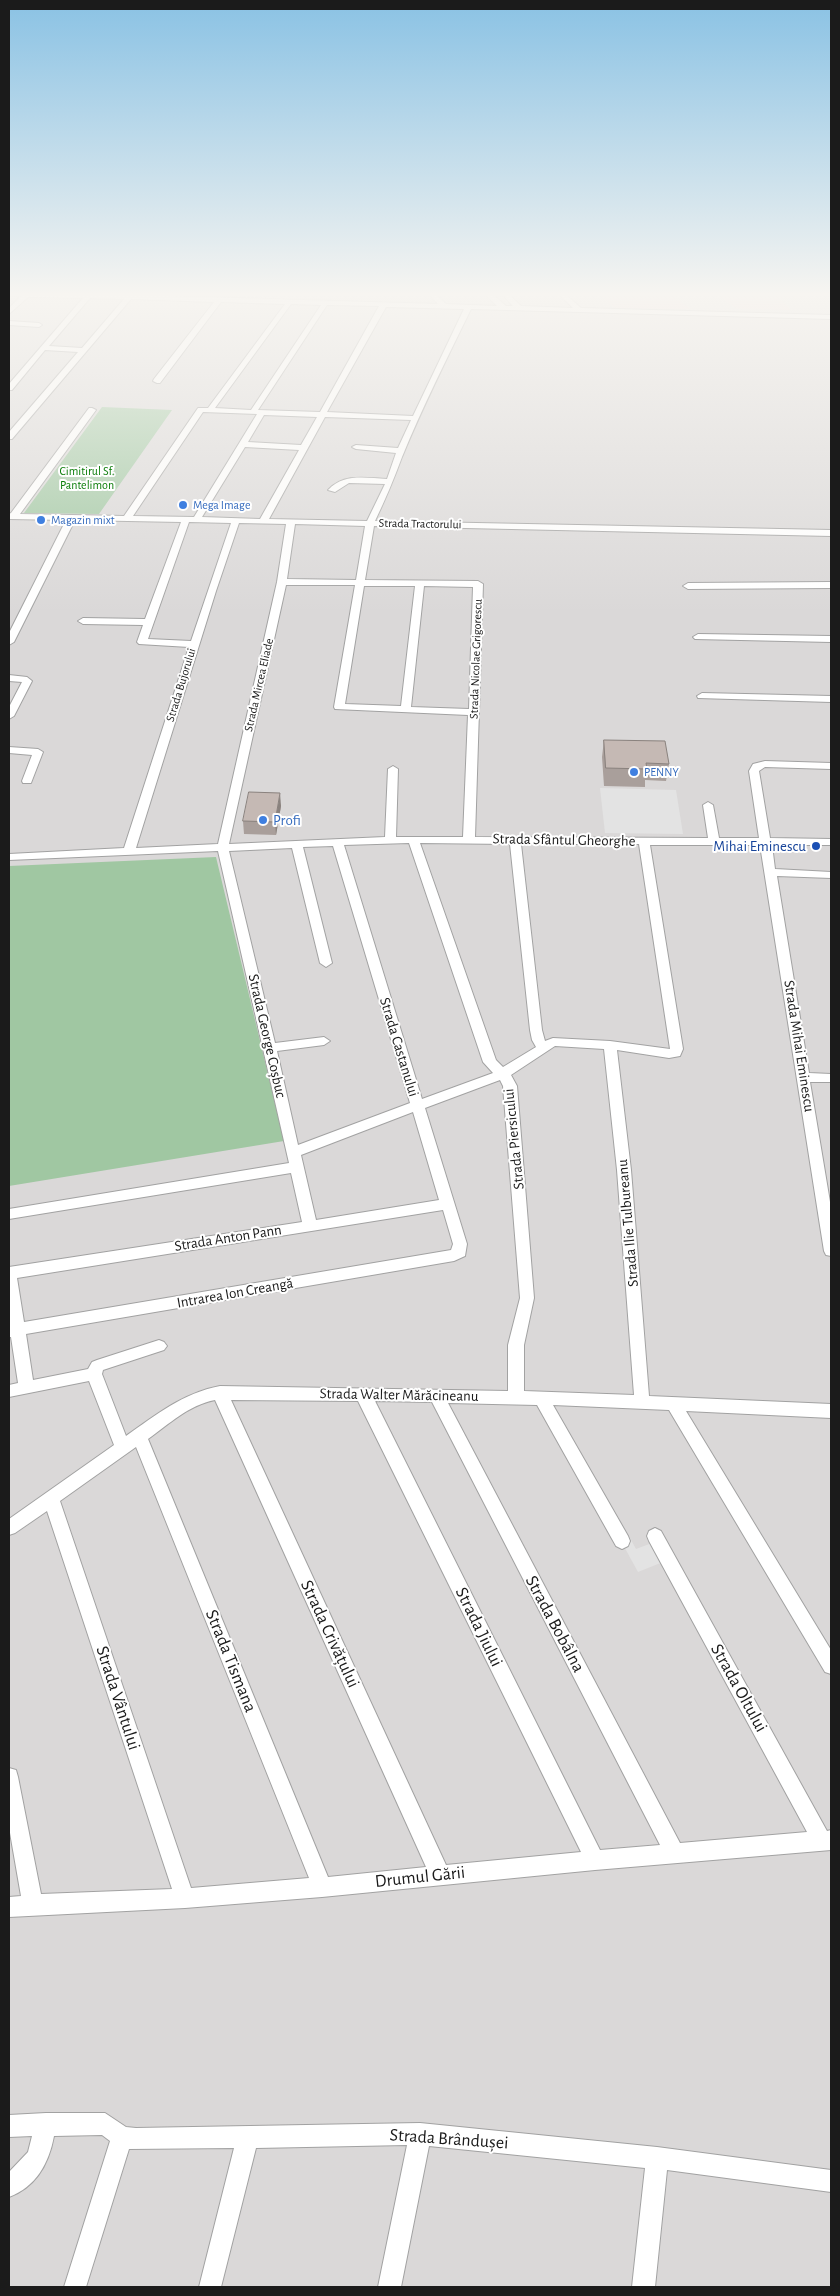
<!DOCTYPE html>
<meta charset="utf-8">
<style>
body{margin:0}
#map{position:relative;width:840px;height:2296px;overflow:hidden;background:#eee8e0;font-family:"Alegreya Sans",sans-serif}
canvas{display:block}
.frame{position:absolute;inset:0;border:10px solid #1b1b1b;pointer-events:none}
</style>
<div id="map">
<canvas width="840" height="2296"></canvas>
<div class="frame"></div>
</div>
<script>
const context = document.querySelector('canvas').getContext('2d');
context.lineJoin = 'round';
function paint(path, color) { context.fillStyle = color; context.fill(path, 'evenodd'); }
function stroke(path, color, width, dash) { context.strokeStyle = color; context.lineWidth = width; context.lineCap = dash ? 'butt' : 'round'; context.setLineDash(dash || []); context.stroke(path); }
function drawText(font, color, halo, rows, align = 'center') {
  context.font = font + ' "Alegreya Sans",sans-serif'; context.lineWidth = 4; context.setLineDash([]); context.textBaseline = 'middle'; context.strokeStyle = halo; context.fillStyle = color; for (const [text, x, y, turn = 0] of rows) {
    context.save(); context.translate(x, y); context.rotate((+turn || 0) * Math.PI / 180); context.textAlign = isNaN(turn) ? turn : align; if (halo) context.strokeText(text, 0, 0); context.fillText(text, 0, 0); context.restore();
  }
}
paint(new Path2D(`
 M 9,292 L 831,292 L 831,2287 L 9,2287 Z`), '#dad8d8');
paint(new Path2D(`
 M 598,292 L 668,292 L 691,309 L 615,308 Z
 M 713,292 L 831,292 L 831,294 L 781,299 L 791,310 L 737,309 Z`), '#f0ced0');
paint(new Path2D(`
 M 102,407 L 172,410 L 99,514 L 24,513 Z
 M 216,857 L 284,1141 L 9,1186 L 9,866 Z`), '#a0c7a2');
paint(new Path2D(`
 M 600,788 L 676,790 L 683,834 L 605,833 Z
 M 630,1538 L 636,1549 L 652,1543 L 663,1562 L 638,1572 L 621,1541 Z`), '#e3e3e3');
const minor = new Path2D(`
 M 9,292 L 128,295 L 131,292 L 137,292 L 135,295 L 438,304 L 427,292 L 433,292 L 446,304 L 497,306 L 483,292 L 490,292 L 506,306 L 513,306 L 500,292 L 506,292 L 521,306 L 573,308 L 557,292 L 563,292 L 581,308 L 831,315 L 831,319 L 471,309 C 447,358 422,408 402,457 C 394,479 385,500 375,521 L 831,530 L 831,536 L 374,526 L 365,580 L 478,581 L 483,584 L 475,837 L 708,838 L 703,805 L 708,802 L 713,805 L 719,838 L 759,838 L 749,771 L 753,764 L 765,761 L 831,763 L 831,769 L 765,767 L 759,771 L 770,838 L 831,839 L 831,845 L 772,845 L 775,869 L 831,872 L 831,878 L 777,876 L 809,1073 L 831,1074 L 831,1082 L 810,1082 L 831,1208 L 831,1256 L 826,1255 L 824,1251 L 760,845 L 650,845 L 683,1049 L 680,1056 L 669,1058 L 617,1050 L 631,1170 L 649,1396 L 831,1404 L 831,1418 L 686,1411 L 831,1650 L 831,1674 L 825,1672 L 669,1410 L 553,1405 L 628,1536 L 630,1541 L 628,1546 L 622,1549 L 616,1546 L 537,1405 L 448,1403 L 680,1843 L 807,1832 L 649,1541 L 647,1536 L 649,1531 L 655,1528 L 661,1531 L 827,1831 L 831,1830 L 831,1850 L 595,1870 L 322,1897 L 185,1908 L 9,1917 L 9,1897 L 21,1896 L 9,1827 L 9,1768 L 16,1770 L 18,1777 L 41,1894 L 172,1889 L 47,1511 L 15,1533 L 9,1535 L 9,1519 L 114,1445 L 89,1381 L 9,1397 L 9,1385 L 18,1383 L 11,1337 L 9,1337 L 9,1267 L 302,1222 L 291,1173 L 9,1219 L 9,1209 L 289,1163 L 218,851 L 9,860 L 9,854 L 124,848 L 189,647 L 139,644 L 137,642 L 143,625 L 83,624 L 78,621 L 83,618 L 145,619 L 181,522 L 75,520 L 14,642 L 9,645 L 9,633 L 66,520 L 9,519 L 9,514 L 11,513 L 89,408 L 92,408 L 96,410 L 20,514 L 124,516 L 198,408 L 208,408 L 285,304 L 221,302 L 160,383 L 157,383 L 153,381 L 154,379 L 214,302 L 131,299 L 12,439 L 9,439 L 9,432 L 78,352 L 45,350 L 12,390 L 9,390 L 9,384 L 83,298 L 28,297 L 9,314 L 9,308 L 21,296 L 9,296 ZM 90,298 L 124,299 L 82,348 L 49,346 ZM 291,304 L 321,305 L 251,410 L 215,408 ZM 327,305 L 379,306 L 320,412 L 258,410 ZM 386,307 L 464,309 L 413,416 L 327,412 ZM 203,412 L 257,414 L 194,517 L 133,516 ZM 264,415 L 317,417 L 301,445 L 248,442 ZM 325,417 L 411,420 L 398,448 L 356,445 L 352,447 L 356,449 L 396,453 L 387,479 C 365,478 344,473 328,490 L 335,492 L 349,483 L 385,484 L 367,521 L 269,519 ZM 245,447 L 299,450 L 260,519 L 202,517 ZM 189,522 L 231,523 L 191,641 L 148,639 ZM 239,523 L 286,524 L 277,582 L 218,844 L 136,848 L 216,591 ZM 295,524 L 365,526 L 356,580 L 287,579 ZM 286,585 L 355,585 L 334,707 L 335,709 L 468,715 L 463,837 L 396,837 L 398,769 L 393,766 L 388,769 L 385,837 L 229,844 ZM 364,586 L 415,586 L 401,706 L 345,704 ZM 424,586 L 473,587 L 469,709 L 411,707 ZM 409,843 L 483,1062 L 493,1073 L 422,1099 L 344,845 ZM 420,843 L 510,844 L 530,1030 L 532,1040 L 536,1047 L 503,1067 L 496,1060 ZM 521,844 L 639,844 L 670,1049 L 610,1041 L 553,1038 L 545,1041 L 542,1030 ZM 333,846 L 410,1103 L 298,1145 L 277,1051 L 324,1045 L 330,1041 L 324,1037 L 275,1043 L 229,851 L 292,848 L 320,963 L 326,967 L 332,963 L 303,847 ZM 555,1046 L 604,1049 L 617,1170 L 634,1395 L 524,1391 L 524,1345 L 534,1298 L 517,1086 L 511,1075 ZM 500,1080 L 503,1086 L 520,1298 L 508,1345 L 508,1391 L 220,1386 C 183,1393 156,1415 126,1436 L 102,1374 L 103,1370 L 164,1350 L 167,1346 L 164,1342 L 159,1340 L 97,1360 L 92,1362 L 88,1369 L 33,1380 L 26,1334 L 454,1261 L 465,1256 L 467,1244 L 425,1108 ZM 413,1112 L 439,1200 L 316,1220 L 301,1155 ZM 443,1210 L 453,1244 L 451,1250 L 24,1322 L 17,1278 ZM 215,1400 L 426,1867 L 328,1877 L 148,1439 C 169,1424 189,1405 215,1400 ZM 231,1400 L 358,1401 L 581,1852 L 446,1865 ZM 375,1401 L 432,1402 L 660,1845 L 600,1850 ZM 136,1447 L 309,1878 L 191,1888 L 60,1501 Z
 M 9,321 L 39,323 L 42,325 L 39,327 L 9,325 Z
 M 831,582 L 831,588 L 688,589 L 683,586 L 688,583 Z
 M 698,634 L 831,636 L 831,642 L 695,639 L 693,637 Z
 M 9,675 L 27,677 L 32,681 L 14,716 L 9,719 L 9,707 L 22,682 L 9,681 Z
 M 702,693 L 831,696 L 831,702 L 698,698 L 697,696 Z
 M 9,747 L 38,749 L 43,752 L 31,783 L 23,783 L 22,781 L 32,755 L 9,753 Z
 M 46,2113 L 105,2113 L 126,2127 L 136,2128 L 420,2123 L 657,2147 L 831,2170 L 831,2192 L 667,2170 L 655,2287 L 632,2287 L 645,2168 L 429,2146 L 401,2287 L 378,2287 L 407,2145 L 256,2148 L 221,2287 L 199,2287 L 234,2148 L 129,2149 L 86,2287 L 64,2287 L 110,2141 L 102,2135 L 54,2136 C 49,2163 36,2187 9,2197 L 9,2172 L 28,2152 L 32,2136 L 9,2137 L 9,2115 Z`);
stroke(minor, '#a2a2a2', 2);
paint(minor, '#fff');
paint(new Path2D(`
 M 604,740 L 669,764 L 666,781 L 645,780 L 645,787 L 604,786 L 602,757 Z
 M 281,806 L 276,835 L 244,834 L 243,821 Z`), '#a99f9b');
paint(new Path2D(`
 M 280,793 L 281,806 L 276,835 L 275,822 Z`), '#8a827e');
const building = new Path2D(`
 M 604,740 L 665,741 L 669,764 L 646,763 L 647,769 L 606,768 Z
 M 249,792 L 280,793 L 275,822 L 243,821 Z`);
paint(building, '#c5b9b4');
stroke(building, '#8a827e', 1);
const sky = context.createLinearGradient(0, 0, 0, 613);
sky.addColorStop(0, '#8ac2e4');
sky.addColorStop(0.48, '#f7f5f1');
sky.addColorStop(1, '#f7f5f100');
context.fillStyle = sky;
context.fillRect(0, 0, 840, 613);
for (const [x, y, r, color] of [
 [183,505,5,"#3f7fe0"],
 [41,520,5,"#3f7fe0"],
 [634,772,5,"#3f7fe0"],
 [263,820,5,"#3f7fe0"],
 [816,846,5,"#1a4fb4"]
]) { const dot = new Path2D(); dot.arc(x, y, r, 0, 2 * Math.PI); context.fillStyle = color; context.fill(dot); stroke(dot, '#fff', 2); }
drawText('12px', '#097c07', '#fff', [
 ["Cimitirul Sf.",87,471],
 ["Pantelimon",87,485]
]);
drawText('12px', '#366cbe', '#fff', [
 ["Mega Image",193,505],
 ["Magazin mixt",51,520],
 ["PENNY",644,772]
], 'left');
drawText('12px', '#1b1b1b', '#fff', [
 ["Strada Tractorului",420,524,1],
 ["Strada Nicolae Grigorescu",476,659,-88],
 ["Strada Bujorului",181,685,-73],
 ["Strada Mircea Eliade",259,685,-77]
]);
drawText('15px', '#366cbe', '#fff', [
 ["Profi",273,820]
], 'left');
drawText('15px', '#1b1b1b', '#fff', [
 ["Strada Sfântul Gheorghe",564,840,1],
 ["Strada George Coșbuc",267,1036,77],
 ["Strada Mihai Eminescu",799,1046,81],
 ["Strada Castanului",399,1047,73],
 ["Strada Piersicului",514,1139,-96],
 ["Strada Ilie Tulbureanu",628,1223,-95],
 ["Strada Anton Pann",228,1238,-9],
 ["Intrarea Ion Creangă",235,1293,-10],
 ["Strada Walter Mărăcineanu",399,1395,1]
]);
drawText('15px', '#164399', '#fff', [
 ["Mihai Eminescu",806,846]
], 'right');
drawText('18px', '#1b1b1b', '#fff', [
 ["Strada Bobâlna",555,1624,62],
 ["Strada Jiului",479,1627,64],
 ["Strada Crivățului",330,1634,65],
 ["Strada Tismana",231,1661,68],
 ["Strada Oltului",739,1688,61],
 ["Strada Vântului",118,1698,72],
 ["Drumul Gării",420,1877,-6],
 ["Strada Brândușei",449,2139,4]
]);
</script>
